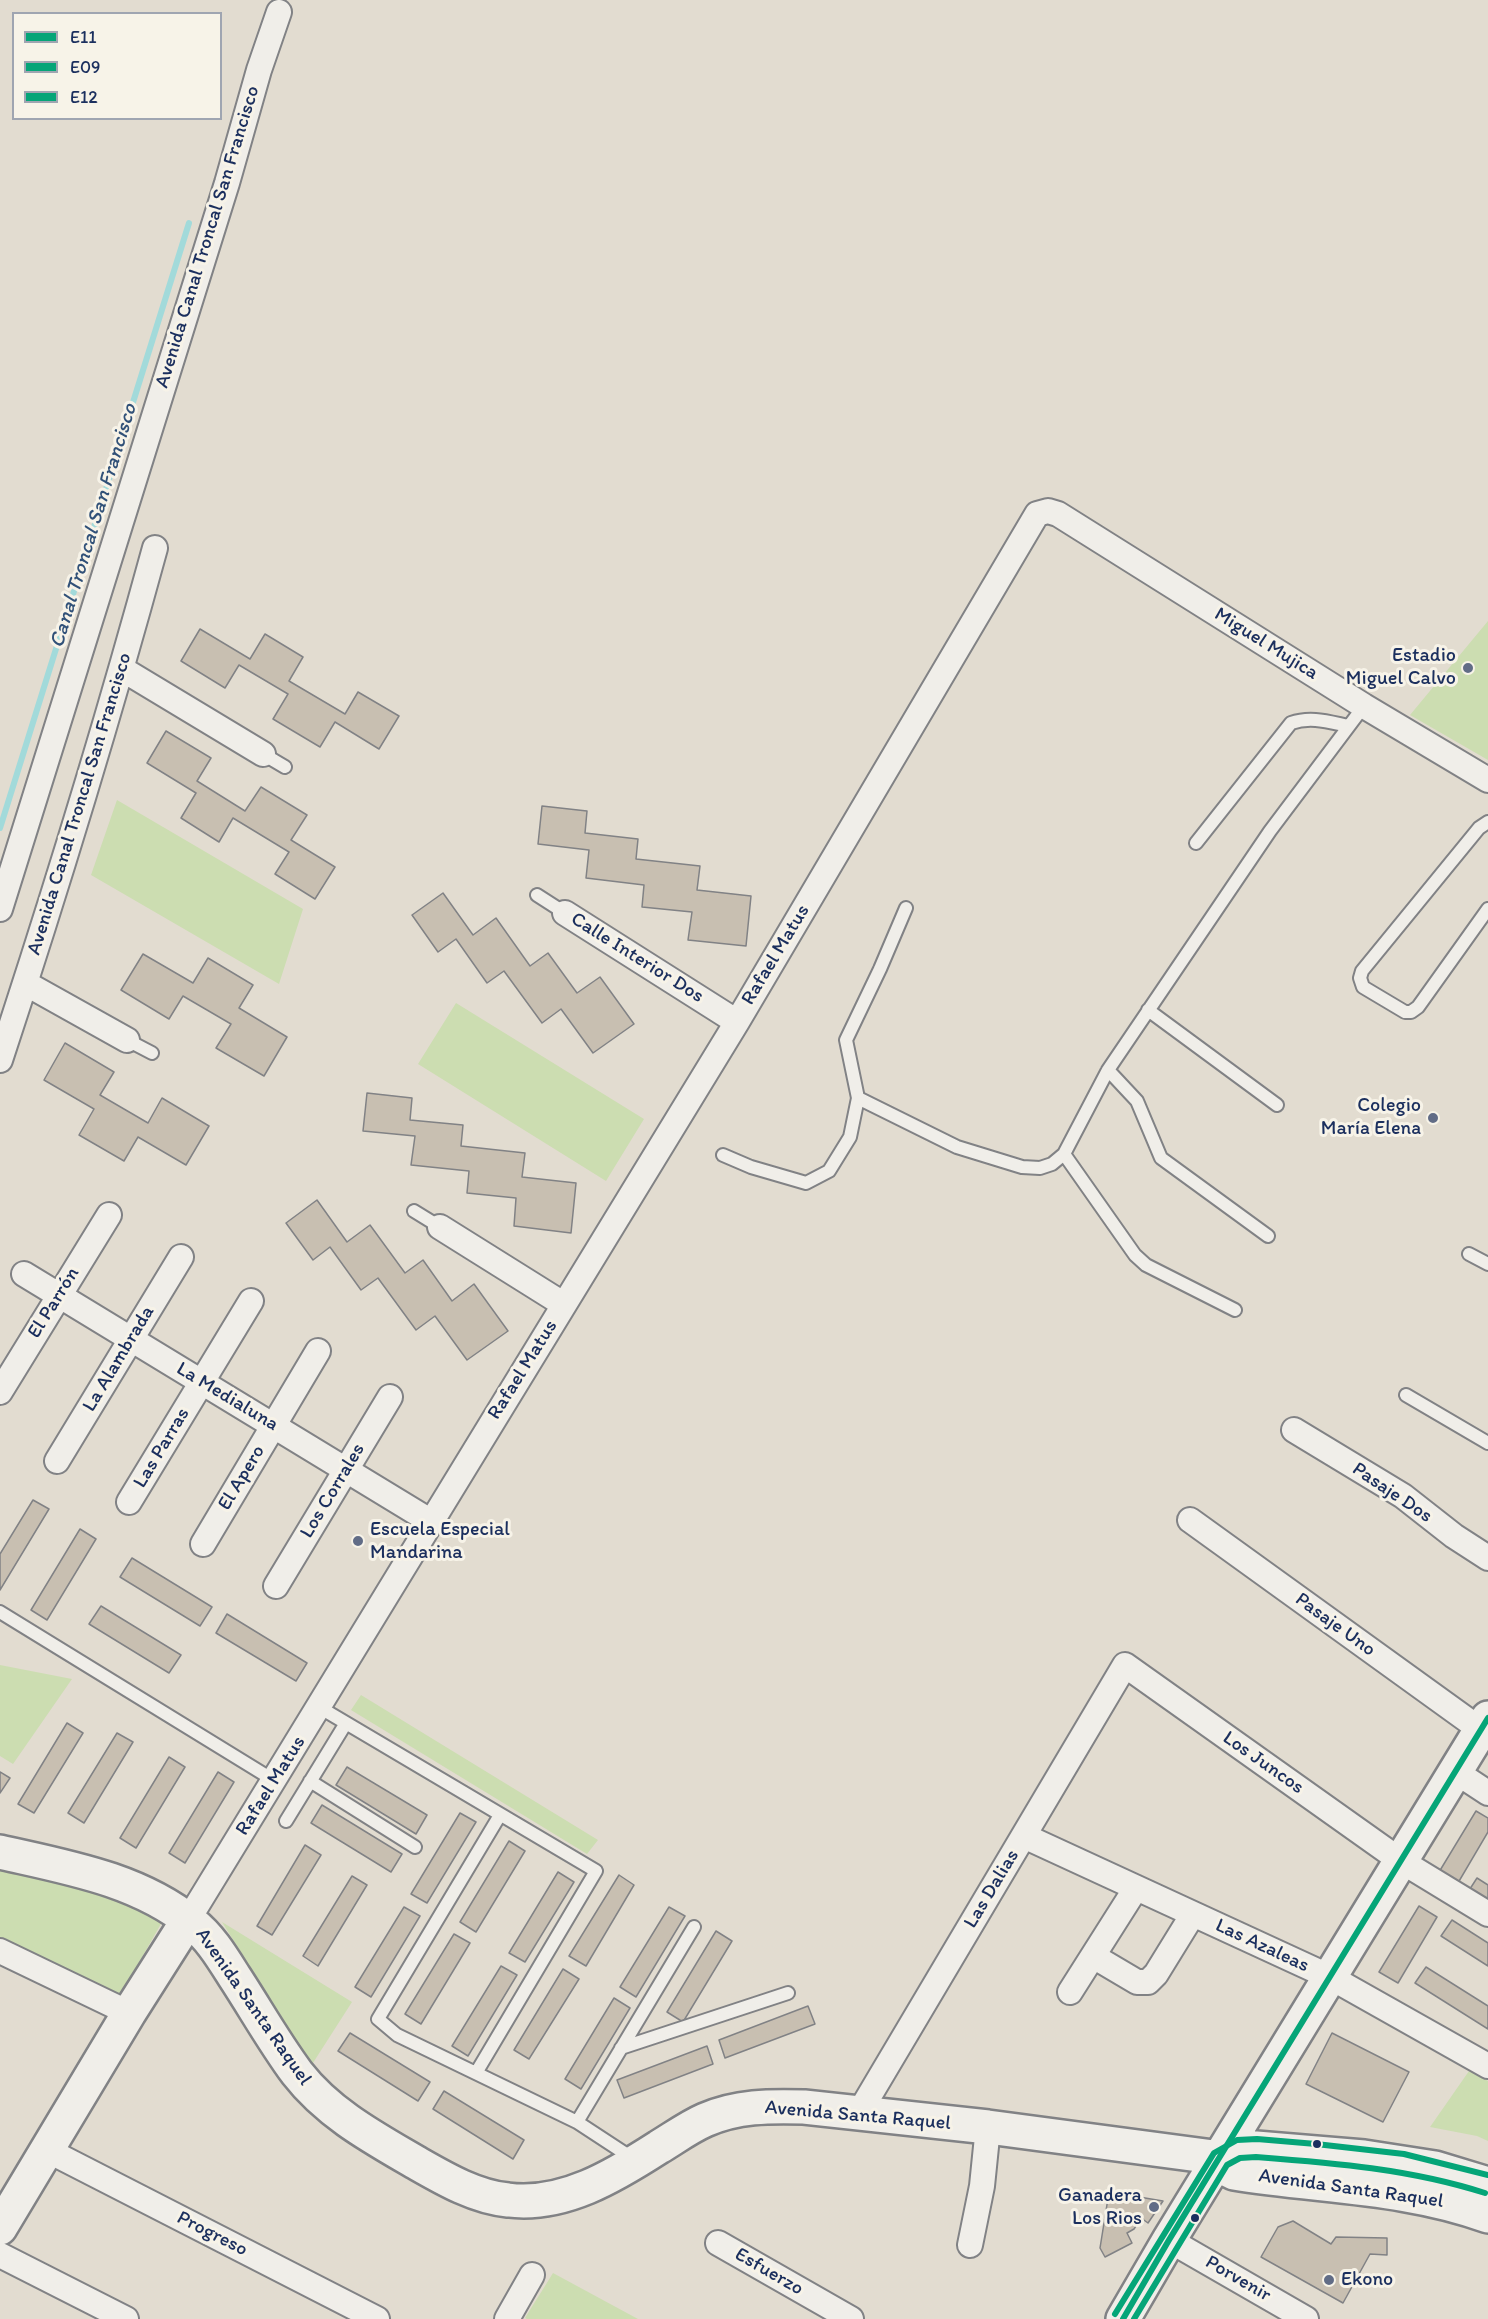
<!DOCTYPE html>
<meta charset="utf-8">
<style>
body{margin:0}
#map{position:relative;width:1488px;height:2319px;overflow:hidden;background:#e2dcd0;font-family:Itim,sans-serif}
canvas{display:block}
.legend{position:absolute;left:12px;top:12px;width:210px;height:108px;box-sizing:border-box;background:#f7f3e8;border:2px solid #9fa5b1;margin:0;padding:8px 10px;list-style:none;font-size:18px;color:#1b2f5e}
.legend li{display:flex;align-items:center;gap:12px;height:30px}
.legend b{width:30px;border:2px solid #9fa5b1}
</style>
<div id="map">
<canvas width="1488" height="2319"></canvas>
<ul class="legend">
<li><b style="height:8px;background:#05a578"></b>E11</li>
<li><b style="height:8px;background:#05a578"></b>E09</li>
<li><b style="height:8px;background:#05a578"></b>E12</li>
</ul>
</div>
<script>
const context = document.querySelector('canvas').getContext('2d');
context.lineJoin = 'round';
function paint(path, color) { context.fillStyle = color; context.fill(path, 'evenodd'); }
function stroke(path, color, width, dash) { context.strokeStyle = color; context.lineWidth = width; context.lineCap = dash ? 'butt' : 'round'; context.setLineDash(dash || []); context.stroke(path); }
function drawText(font, color, halo, rows, align = 'center') {
  context.font = font + ' Itim,sans-serif'; context.lineWidth = 6; context.setLineDash([]); context.textBaseline = 'middle'; context.strokeStyle = halo; context.fillStyle = color; for (const [text, x, y, turn = 0] of rows) {
    context.save(); context.translate(x, y); context.rotate((+turn || 0) * Math.PI / 180); context.textAlign = isNaN(turn) ? turn : align; if (halo) context.strokeText(text, 0, 0); context.fillText(text, 0, 0); context.restore();
  }
}
paint(new Path2D(`
 M 1488,621 L 1488,760 L 1410,715 Z
 M 117,800 L 303,909 L 279,984 L 91,875 Z
 M 456,1003 L 644,1119 L 606,1181 L 418,1064 Z
 M 0,1665 L 72,1679 L 13,1764 L 0,1756 Z
 M 361,1695 L 598,1840 L 587,1854 L 351,1710 Z
 M 0,1866 L 113,1897 L 162,1922 L 119,1998 L 0,1941 Z
 M 222,1922 L 352,2002 L 311,2066 Z
 M 1469,2071 L 1488,2081 L 1488,2141 L 1477,2136 L 1430,2127 Z
 M 553,2273 L 638,2319 L 527,2319 L 525,2318 Z`), '#ccddb1');
stroke(new Path2D(`
 M 0,828 L 189,223`), '#a2dada', 6);
const building = new Path2D(`
 M 200,629 L 250,659 L 265,634 L 303,657 L 289,681 L 345,714 L 358,692 L 399,716 L 379,749 L 335,722 L 320,747 L 273,719 L 288,694 L 239,665 L 225,688 L 181,661 Z
 M 166,731 L 211,758 L 197,781 L 245,811 L 261,787 L 307,815 L 291,840 L 335,867 L 315,899 L 275,874 L 289,852 L 233,818 L 219,842 L 181,818 L 196,793 L 147,763 Z
 M 542,806 L 587,811 L 585,833 L 638,839 L 636,859 L 700,866 L 697,890 L 751,896 L 746,946 L 688,940 L 692,912 L 642,907 L 644,885 L 586,878 L 589,850 L 538,844 Z
 M 443,893 L 473,935 L 496,918 L 530,966 L 548,953 L 577,993 L 600,977 L 634,1024 L 593,1053 L 561,1009 L 542,1023 L 504,971 L 487,983 L 456,939 L 438,952 L 412,915 Z
 M 143,954 L 193,983 L 208,958 L 253,985 L 239,1008 L 287,1037 L 264,1076 L 216,1048 L 231,1024 L 183,996 L 169,1019 L 121,990 Z
 M 65,1043 L 114,1072 L 100,1095 L 148,1123 L 162,1098 L 209,1126 L 186,1165 L 138,1137 L 124,1161 L 79,1135 L 94,1109 L 44,1080 Z
 M 367,1093 L 412,1098 L 410,1120 L 463,1125 L 461,1146 L 525,1153 L 522,1177 L 576,1183 L 571,1233 L 514,1226 L 516,1198 L 467,1193 L 469,1171 L 411,1165 L 415,1136 L 363,1131 Z
 M 317,1200 L 347,1242 L 370,1225 L 405,1273 L 423,1260 L 452,1301 L 474,1284 L 508,1331 L 467,1360 L 435,1316 L 416,1330 L 378,1278 L 361,1290 L 330,1247 L 313,1260 L 286,1223 Z
 M 33,1500 L 49,1509 L 0,1590 L 0,1554 Z
 M 80,1529 L 96,1539 L 47,1620 L 31,1610 Z
 M 132,1558 L 212,1607 L 200,1626 L 120,1577 Z
 M 101,1606 L 181,1655 L 169,1673 L 89,1624 Z
 M 227,1614 L 307,1663 L 296,1681 L 216,1633 Z
 M 67,1723 L 83,1733 L 34,1813 L 18,1804 Z
 M 117,1733 L 133,1742 L 84,1823 L 68,1813 Z
 M 169,1757 L 185,1767 L 136,1848 L 120,1838 Z
 M 347,1767 L 427,1815 L 416,1834 L 336,1785 Z
 M 0,1772 L 10,1778 L 0,1793 Z
 M 218,1772 L 234,1782 L 185,1863 L 169,1853 Z
 M 322,1805 L 402,1854 L 391,1872 L 311,1823 Z
 M 1476,1811 L 1488,1818 L 1488,1832 L 1455,1888 L 1436,1877 Z
 M 460,1813 L 476,1822 L 427,1903 L 411,1894 Z
 M 509,1841 L 525,1851 L 476,1932 L 460,1922 Z
 M 305,1845 L 321,1855 L 272,1935 L 257,1926 Z
 M 558,1872 L 574,1882 L 525,1962 L 509,1953 Z
 M 619,1875 L 634,1885 L 586,1966 L 569,1956 Z
 M 352,1876 L 367,1885 L 318,1966 L 303,1956 Z
 M 1477,1878 L 1488,1885 L 1488,1909 L 1466,1895 Z
 M 1419,1906 L 1437,1917 L 1398,1983 L 1379,1972 Z
 M 404,1907 L 420,1916 L 371,1997 L 355,1987 Z
 M 669,1907 L 685,1916 L 636,1997 L 620,1987 Z
 M 1452,1920 L 1488,1943 L 1488,1966 L 1441,1936 Z
 M 716,1931 L 732,1941 L 683,2022 L 667,2012 Z
 M 454,1934 L 470,1943 L 421,2024 L 405,2014 Z
 M 501,1966 L 517,1975 L 468,2056 L 452,2046 Z
 M 1426,1967 L 1488,2006 L 1488,2029 L 1415,1983 Z
 M 563,1969 L 579,1979 L 529,2059 L 514,2050 Z
 M 614,1998 L 630,2008 L 581,2089 L 565,2079 Z
 M 808,2006 L 815,2024 L 725,2058 L 719,2040 Z
 M 350,2033 L 430,2082 L 418,2101 L 338,2051 Z
 M 1332,2033 L 1409,2072 L 1383,2122 L 1306,2084 Z
 M 707,2046 L 713,2064 L 624,2098 L 617,2080 Z
 M 444,2091 L 524,2140 L 513,2159 L 433,2109 Z
 M 1109,2192 L 1163,2201 L 1148,2223 L 1141,2218 L 1134,2229 L 1127,2233 L 1132,2243 L 1105,2257 L 1100,2248 Z
 M 1293,2221 L 1331,2244 L 1336,2237 L 1387,2238 L 1387,2255 L 1370,2254 L 1343,2303 L 1261,2257 L 1278,2227 Z`);
paint(building, '#c8bfb1');
stroke(building, '#818285', 1.5);
const lane = new Path2D(`
 M 263,754 L 285,767
 M 1488,822 L 1479,828 L 1362,971 L 1360,978 L 1363,987 L 1405,1012 L 1411,1012 L 1418,1007 L 1488,909
 M 1196,843 L 1291,723 C 1311,716 1329,722 1349,726
 M 537,895 L 565,913
 M 1148,1010 L 1277,1105
 M 127,1040 L 152,1053
 M 1108,1070 L 1137,1101 L 1161,1158 L 1268,1236
 M 858,1098 L 957,1147 L 1022,1167 L 1040,1168 L 1052,1164 L 1064,1154 L 1108,1070 L 1270,831 L 1364,706
 M 1064,1154 L 1135,1255 L 1146,1265 L 1235,1310
 M 723,1155 L 751,1167 L 806,1183 L 829,1171 L 850,1137 L 858,1098 L 846,1040 L 880,969 L 906,908
 M 414,1211 L 440,1227
 M 1469,1254 L 1488,1264
 M 1406,1395 L 1488,1443
 M 0,1612 L 275,1781
 M 319,1707 L 596,1871 L 476,2073
 M 310,1781 L 415,1847
 M 500,1815 L 378,2019 L 397,2035 L 577,2122 L 635,2160
 M 286,1821 L 346,1723
 M 621,2048 L 788,1993
 M 577,2122 L 694,1927`);
const street = new Path2D(`
 M 122,669 L 263,754
 M 0,909 L 227,183 L 259,70 L 279,12
 M 565,913 L 737,1022
 M 25,983 L 127,1040
 M 0,1060 C 56,890 108,720 155,548
 M 440,1227 L 563,1304
 M 24,1274 L 430,1521
 M 0,1392 L 109,1215
 M 1294,1430 L 1403,1496 L 1454,1536 L 1488,1558
 M 57,1461 L 181,1257
 M 129,1502 L 251,1301
 M 1190,1520 L 1481,1730
 M 203,1544 L 318,1351
 M 276,1586 L 390,1397
 M 1456,1772 L 1488,1793
 M 1024,1836 L 1330,1977 L 1488,2066
 M 188,1920 L 737,1022 L 1037,514 L 1048,511 L 1058,514 L 1364,706 L 1488,780
 M 0,1951 L 129,2013
 M 1093,1956 L 1137,1982 L 1148,1982 L 1156,1974 L 1193,1914
 M 1070,1992 L 1136,1888
 M 859,2113 L 1125,1665 L 1401,1861 L 1488,1914
 M 47,2150 L 377,2319
 M 1169,2240 L 1306,2319
 M 718,2243 L 851,2319
 M 970,2245 L 982,2186 L 988,2127
 M 0,2255 L 126,2319
 M 507,2319 L 532,2275`);
const secondary = new Path2D(`
 M 0,1852 C 66,1867 138,1879 192,1923 C 210,1937 222,1957 234,1976 C 255,2008 274,2042 297,2073 C 328,2113 372,2137 415,2162 C 443,2178 475,2197 508,2200 C 563,2207 614,2176 659,2147 C 674,2138 689,2127 705,2120 C 737,2106 769,2106 804,2107 L 988,2127 L 1221,2158 L 1237,2149 L 1256,2148 L 1364,2157 L 1435,2168 L 1488,2184
 M 1221,2158 L 1226,2169 L 1234,2173 C 1320,2187 1406,2186 1488,2216
 M 0,2228 L 129,2013 L 188,1920
 M 1123,2319 L 1169,2240 L 1488,1718`);
stroke(lane, '#818285', 16);
stroke(street, '#818285', 28);
stroke(secondary, '#818285', 38);
stroke(lane, '#f0eee9', 12);
stroke(street, '#f0eee9', 24);
stroke(secondary, '#f0eee9', 33);
stroke(new Path2D(`
 M 1123,2319 L 1169,2240 L 1488,1718`), '#05a578', 6);
stroke(new Path2D(`
 M 1134,2319 L 1227,2165 L 1240,2158 L 1256,2157 C 1334,2163 1410,2169 1485,2193`), '#05a578', 6);
stroke(new Path2D(`
 M 1115,2314 L 1214,2153 L 1237,2140 L 1257,2139 L 1316,2144 L 1404,2154 L 1488,2175`), '#05a578', 6);
for (const [x, y, r, color] of [
 [1468,668,6,"#616c86"],
 [1433,1118,6,"#616c86"],
 [358,1541,6,"#616c86"],
 [1317,2144,5,"#1b2f5e"],
 [1154,2207,6,"#616c86"],
 [1195,2218,5,"#1b2f5e"],
 [1329,2280,6,"#616c86"]
]) { const dot = new Path2D(); dot.arc(x, y, r, 0, 2 * Math.PI); context.fillStyle = color; context.fill(dot); stroke(dot, '#f7f3e8', 2); }
drawText('20px', '#1b2f5e', '#f7f3e8', [
 ["Avenida Canal Troncal San Francisco",208,237,-73],
 ["Miguel Mujica",1266,644,32],
 ["Avenida Canal Troncal San Francisco",80,804,-73],
 ["Rafael Matus",776,955,-59],
 ["Calle Interior Dos",637,958,32],
 ["El Parrón",54,1303,-58],
 ["La Alambrada",119,1359,-59],
 ["Rafael Matus",523,1370,-58],
 ["La Medialuna",227,1397,31],
 ["Las Parras",162,1448,-59],
 ["El Apero",242,1478,-59],
 ["Los Corrales",333,1491,-59],
 ["Pasaje Dos",1392,1493,34],
 ["Pasaje Uno",1335,1625,36],
 ["Los Juncos",1263,1763,35],
 ["Rafael Matus",271,1786,-58],
 ["Las Dalias",992,1889,-59],
 ["Las Azaleas",1262,1946,25],
 ["Avenida Santa Raquel",253,2007,55],
 ["Avenida Santa Raquel",858,2116,5],
 ["Avenida Santa Raquel",1351,2189,8],
 ["Progreso",212,2234,27],
 ["Esfuerzo",769,2272,30],
 ["Porvenir",1238,2279,30]
]);
drawText('20px', '#1b2f5e', '#f7f3e8', [
 ["Estadio",1456,656],
 ["Miguel Calvo",1456,679],
 ["Colegio",1421,1106],
 ["María Elena",1421,1129],
 ["Escuela Especial",370,1530,"left"],
 ["Mandarina",370,1553,"left"],
 ["Ganadera",1142,2196],
 ["Los Rios",1142,2219],
 ["Ekono",1341,2280,"left"]
], 'right');
drawText('italic 21px', '#315178', '#f7f3e8', [
 ["Canal Troncal San Francisco",94,526,-73]
]);
</script>
